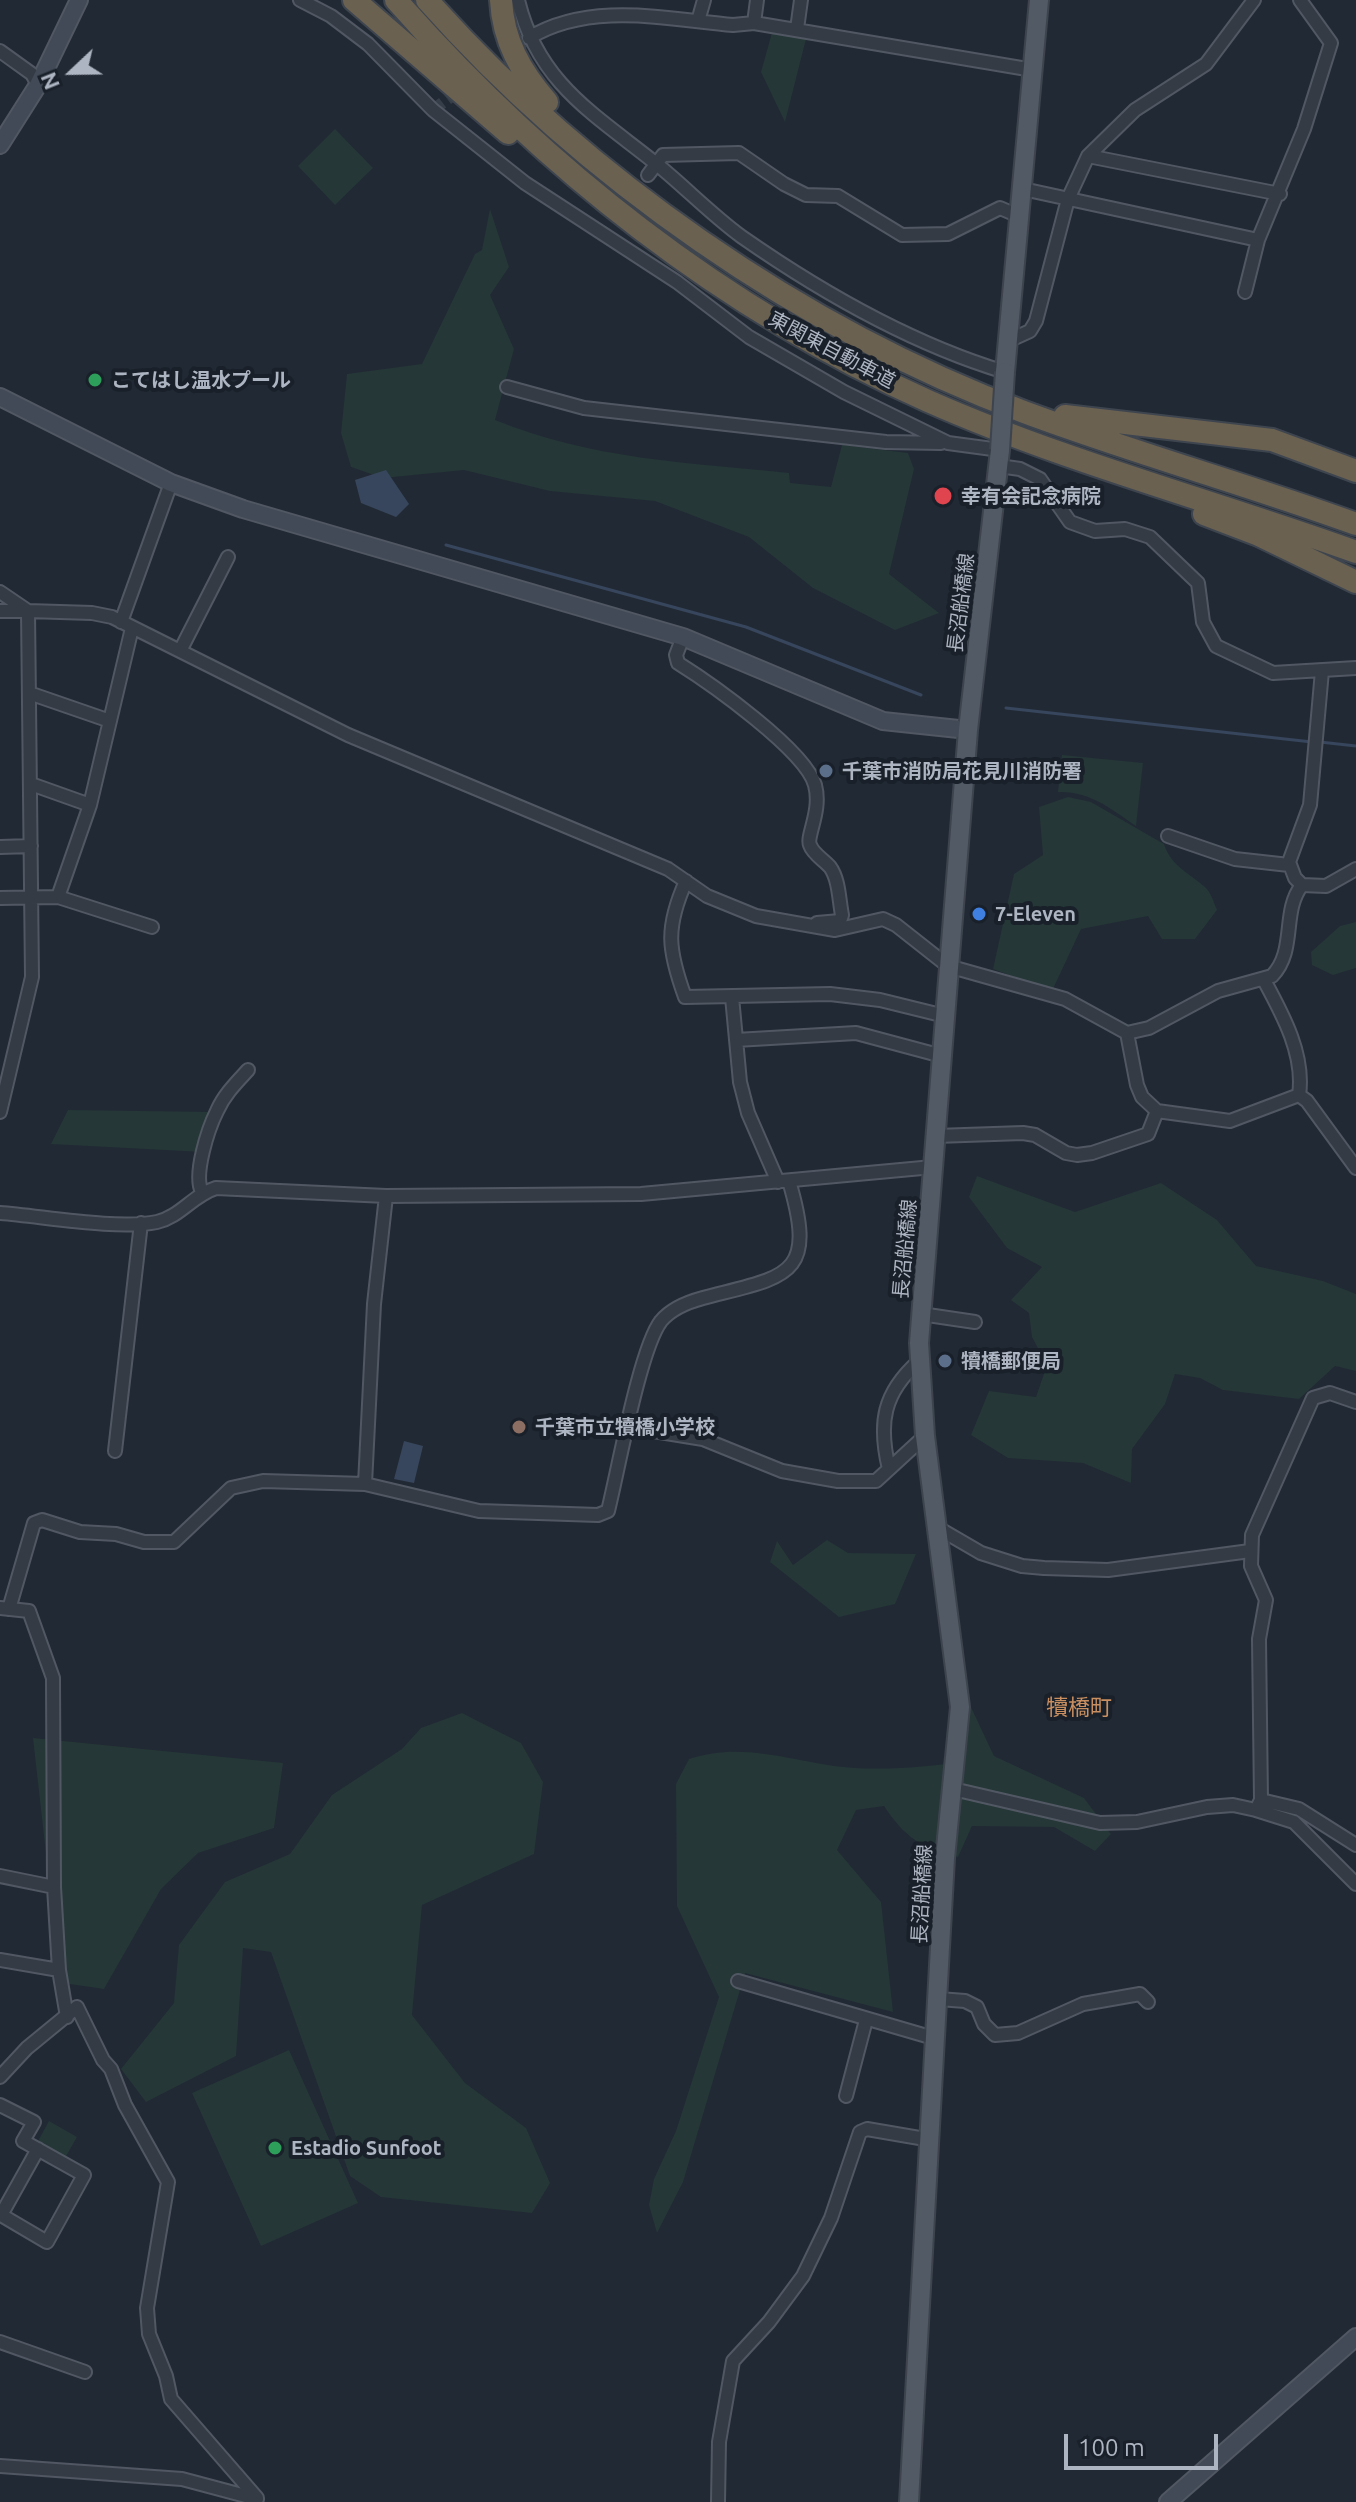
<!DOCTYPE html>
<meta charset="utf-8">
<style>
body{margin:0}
#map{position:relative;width:1356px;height:2502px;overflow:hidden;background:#212934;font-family:Ubuntu,sans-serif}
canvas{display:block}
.north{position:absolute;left:32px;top:32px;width:80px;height:80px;-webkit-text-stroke:6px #192029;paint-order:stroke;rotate:248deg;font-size:22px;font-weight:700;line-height:32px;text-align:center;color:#aeb5c2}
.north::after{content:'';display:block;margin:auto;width:28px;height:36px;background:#aeb5c2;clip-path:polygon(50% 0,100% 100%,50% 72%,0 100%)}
.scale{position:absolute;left:1064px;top:2434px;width:154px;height:36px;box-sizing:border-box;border:4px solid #aeb5c2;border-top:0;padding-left:10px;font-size:24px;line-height:28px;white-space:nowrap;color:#aeb5c2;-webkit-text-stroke:6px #192029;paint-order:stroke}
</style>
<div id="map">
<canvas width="1356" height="2502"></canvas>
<div class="north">N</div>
<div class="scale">100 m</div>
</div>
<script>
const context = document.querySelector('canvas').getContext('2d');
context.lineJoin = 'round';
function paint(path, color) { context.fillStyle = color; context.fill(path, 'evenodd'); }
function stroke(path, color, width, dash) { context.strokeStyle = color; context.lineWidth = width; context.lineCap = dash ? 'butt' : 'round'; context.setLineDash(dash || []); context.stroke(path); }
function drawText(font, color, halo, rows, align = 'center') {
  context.font = font + ' Ubuntu,"Noto Sans JP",sans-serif'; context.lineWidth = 8; context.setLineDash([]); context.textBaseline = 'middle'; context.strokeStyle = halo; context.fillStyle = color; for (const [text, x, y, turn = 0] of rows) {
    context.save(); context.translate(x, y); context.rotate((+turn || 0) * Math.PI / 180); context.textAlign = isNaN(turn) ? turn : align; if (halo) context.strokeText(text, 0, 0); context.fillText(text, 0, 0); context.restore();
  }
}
paint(new Path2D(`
 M 773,29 L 807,35 L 785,122 L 761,72 Z
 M 335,129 L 373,168 L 335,205 L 298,166 Z
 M 490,209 L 509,267 L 490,295 L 514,349 L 495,420 C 594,460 686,462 789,473 L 790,483 L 831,487 L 842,445 L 908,453 L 914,469 L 889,574 L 939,613 L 895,630 L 813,588 L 749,537 L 655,501 L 550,491 L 464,470 L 383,478 L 351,467 L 341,433 L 347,374 L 422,364 L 475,254 L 482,250 Z
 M 1062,755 L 1143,763 L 1136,826 C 1111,809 1090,791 1058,792 Z
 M 1068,797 L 1091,802 L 1164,844 C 1171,866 1189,873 1205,887 C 1211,892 1214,903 1217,910 L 1195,939 L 1162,939 L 1148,916 L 1081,929 L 1052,991 L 993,969 L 1014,874 L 1043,855 L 1039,807 Z
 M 1356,922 L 1356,968 L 1333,975 L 1312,965 L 1311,952 L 1340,926 Z
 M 68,1110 L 214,1112 L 203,1152 L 51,1144 Z
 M 977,1176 L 1075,1212 L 1161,1183 L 1217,1220 L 1256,1266 L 1323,1281 L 1356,1294 L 1356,1371 L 1335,1366 L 1299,1399 L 1223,1390 L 1200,1378 L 1175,1374 L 1165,1404 L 1132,1449 L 1131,1483 L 1083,1463 L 1008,1458 L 971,1435 L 989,1391 L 1036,1397 L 1047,1365 L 1032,1337 L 1029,1313 L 1011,1300 L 1042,1267 L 1007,1248 L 969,1197 Z
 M 827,1540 L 848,1553 L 916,1554 L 895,1604 L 839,1617 L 770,1562 L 777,1541 L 793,1565 Z
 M 970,1705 L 994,1756 L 1084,1798 L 1111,1834 L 1095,1851 L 1054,1827 L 972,1826 L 958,1857 C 922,1848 905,1838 884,1806 L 856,1810 L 837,1850 L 881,1902 L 893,2012 L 745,1973 L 683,2182 L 657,2233 L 649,2205 L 654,2179 L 676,2131 L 719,1997 L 677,1906 L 676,1784 L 689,1759 C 746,1740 797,1764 854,1768 C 891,1770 929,1767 965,1761 Z
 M 462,1713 L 521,1743 L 543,1782 L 534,1854 L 422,1905 L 412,2015 L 465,2083 L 526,2128 L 550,2183 L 532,2213 L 381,2197 L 350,2176 L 271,1952 L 243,1948 L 236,2056 L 146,2102 L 121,2069 L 174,2003 L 179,1945 L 225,1882 L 290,1854 L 332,1795 L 402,1749 L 421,1728 Z
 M 33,1738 L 283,1763 L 274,1828 L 198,1853 L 161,1889 L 104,1989 L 56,1982 L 53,1916 Z
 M 289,2050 L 358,2203 L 261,2246 L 192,2093 Z
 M 49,2121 L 77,2137 L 65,2158 L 37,2143 Z`), '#253737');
paint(new Path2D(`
 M 386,470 L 409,504 L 396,517 L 361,503 L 355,480 Z
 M 404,1441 L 423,1446 L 414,1483 L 394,1479 Z`), '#37465c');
stroke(new Path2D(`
 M 446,545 L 746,627 L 921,695
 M 1006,708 L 1312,742
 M 1320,742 L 1356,746`), '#37465c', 3);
stroke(new Path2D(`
 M 433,110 L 529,38`), '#363e49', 12, [12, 6]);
const street = new Path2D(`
 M 300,0 L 331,16 L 368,44 L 433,110 L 525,183 L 677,282 L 749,337 L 844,392 L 948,443 L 1000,450
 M 518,0 C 538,84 596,115 659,166 C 687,189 713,216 742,237 C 821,292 912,344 1005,372
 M 698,21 L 704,0
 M 754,23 L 757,0
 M 797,29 L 801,0
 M 529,38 C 590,1 666,19 733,25 L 754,23 L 1033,70
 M 0,51 L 32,74 L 38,85
 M 1088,156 L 1280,194
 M 648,175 L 663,155 L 739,153 L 784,184 L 806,195 L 838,196 L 902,235 L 948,234 L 1000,208 L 1021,217
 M 1023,189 L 1258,240
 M 1245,292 L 1258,240 L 1304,129 L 1331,43 L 1300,0
 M 1008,341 L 1030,331 L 1036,321 L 1068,199 L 1088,156 L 1135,110 L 1206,64 L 1254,0
 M 507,387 L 584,408 L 886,442 L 941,443
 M 999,466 L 1020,469 L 1040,479 L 1070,522 L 1095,531 L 1125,529 L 1150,537 L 1198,583 L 1203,622 L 1216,646 L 1273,673 L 1356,668
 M 0,592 L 28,611 L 92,613 L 112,617 L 348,735 L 668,869 L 707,896 L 756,916 L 835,930 L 883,919 L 896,925 L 948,966 L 1065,999 L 1127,1033 L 1137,1085 L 1142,1097 L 1157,1111 L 1230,1121 L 1299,1095 L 1307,1101 L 1356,1168
 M 0,611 L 28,611 L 32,977 L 0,1112
 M 121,622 L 171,483
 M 683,637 L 676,655 L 678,663 C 710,683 805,750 815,785 C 822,811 806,836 810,845 C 813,854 824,860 830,867 C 839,879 839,900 842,915 L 840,921 L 817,923
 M 180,651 L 228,557
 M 1322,671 L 1310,805 L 1289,862 L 1295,878 L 1302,885 L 1326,886 L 1356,869
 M 29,693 L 110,721
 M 31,784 L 90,805
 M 1168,836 L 1235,859 L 1289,865
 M 0,847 L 31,846
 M 686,881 C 665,928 668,950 685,997 L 830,994 L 880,1000 L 945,1016
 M 58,897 L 90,805 L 132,628
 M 0,898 L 58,897 L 152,927
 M 1264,980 C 1283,1015 1305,1055 1299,1095
 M 732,997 L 740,1082 L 748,1113 L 778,1182
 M 1127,1033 L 1149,1028 L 1218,991 L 1272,976 C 1297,950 1281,912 1302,885
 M 736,1040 L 856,1033 L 942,1056
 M 936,1136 L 1023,1133 L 1035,1135 L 1066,1153 L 1077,1155 L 1092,1153 L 1148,1134 L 1157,1111
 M 202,1192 C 193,1175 208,1129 217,1111 C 224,1095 236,1083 248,1070
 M 0,1213 C 42,1216 117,1230 157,1222 C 180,1217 193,1195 216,1188 L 386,1196 L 641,1194 L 933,1167
 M 921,1314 L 975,1322
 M 629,1427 L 703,1439 L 782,1471 L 838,1481 L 876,1481 L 925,1436
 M 115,1451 L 141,1223
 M 889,1469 C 878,1423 883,1393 919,1361
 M 365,1484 L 374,1304 L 386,1196
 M 938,1528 L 981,1553 L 1022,1566 L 1044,1568 L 1108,1570 L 1250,1551
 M 0,1608 L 29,1611 L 53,1678 L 54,1887 L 59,1970 L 67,2017
 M 9,1609 L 34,1523 L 42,1520 L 80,1532 L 116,1534 L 144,1542 L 174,1542 L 231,1488 L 263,1481 L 365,1484 L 479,1511 L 598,1515 L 608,1511 C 618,1471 640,1348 661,1321 C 671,1309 688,1302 703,1298 C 787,1276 818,1278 789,1181
 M 953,1789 L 1100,1823 L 1137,1822 L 1207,1807 L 1233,1805 L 1256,1810 L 1294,1822 L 1356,1884
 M 1261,1800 L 1299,1809 L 1356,1845
 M 1256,1810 L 1261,1800 L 1259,1639 L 1266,1600 L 1251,1566 L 1252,1535 L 1313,1398 L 1330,1393 L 1356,1402
 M 0,1876 L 54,1887
 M 0,1960 L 59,1970
 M 738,1981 L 937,2039
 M 939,1999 L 965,2001 L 977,2007 L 984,2024 L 995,2035 L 1018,2033 L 1083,2004 L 1140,1994 L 1148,2002
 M 0,2077 L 27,2048 L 77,2007 L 103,2060 L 111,2069 L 125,2105 L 168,2182 L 147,2308 L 149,2334 L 166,2376 L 171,2399 L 257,2498
 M 846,2096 L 866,2020
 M 0,2105 L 34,2122 L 23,2141 L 84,2175 L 47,2242 L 1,2215 L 38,2149
 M 0,2342 L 85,2372
 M 0,2466 L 182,2479 L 257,2499
 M 718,2502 L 719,2442 L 733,2361 L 769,2322 L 803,2276 L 831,2218 L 860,2132 L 867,2129 L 931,2140`);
const secondary = new Path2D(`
 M 0,145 L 38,85 L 79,0
 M 0,397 L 171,483 L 243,509 L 683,637 L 883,721 L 968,730
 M 1168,2502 L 1356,2337`);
const primary = new Path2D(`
 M 1005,372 L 1039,0
 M 909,2502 L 945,1858 L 960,1707 L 925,1436 L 919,1343 L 968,730 L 1000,450`);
const highway = new Path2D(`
 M 354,0 L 508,133
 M 396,0 C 543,167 724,310 928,401 C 1066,462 1214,501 1356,552
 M 427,0 C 584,177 802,329 1024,412 C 1134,453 1246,484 1356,524
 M 501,0 C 503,41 521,72 547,102
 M 1065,416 L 1272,440 L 1356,471
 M 1204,514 L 1259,535 L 1356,582`);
stroke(street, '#515863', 16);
stroke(secondary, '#515863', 20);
stroke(primary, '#3d444e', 22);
stroke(highway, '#3e454f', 26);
stroke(street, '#343b45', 12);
stroke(secondary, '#424a57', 16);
stroke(primary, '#525a65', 18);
stroke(highway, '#6a6151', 22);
const primaryBridge = new Path2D(`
 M 1000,450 L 1005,372`);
stroke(primaryBridge, '#3d444e', 22, []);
stroke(primaryBridge, '#525a65', 18);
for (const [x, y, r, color] of [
 [95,380,8,"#2e9e5b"],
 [943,496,10,"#e0444e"],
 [826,771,8,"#5c6f8a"],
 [979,914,8,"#3f7fe0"],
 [945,1361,8,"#5c6f8a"],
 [519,1427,8,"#8d6e63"],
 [275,2148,8,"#2e9e5b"]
]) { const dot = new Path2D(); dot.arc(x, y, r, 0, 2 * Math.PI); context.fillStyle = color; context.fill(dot); stroke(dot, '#192029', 3); }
drawText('20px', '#aeb5c2', '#192029', [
 ["東関東自動車道",832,350,28],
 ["長沼船橋線",961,603,-83],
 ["長沼船橋線",905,1249,-85],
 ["長沼船橋線",922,1894,-87]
]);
drawText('bold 20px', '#aeb5c2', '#192029', [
 ["こてはし温水プール",111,380],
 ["幸有会記念病院",961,496],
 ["千葉市消防局花見川消防署",842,771],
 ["7-Eleven",995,914],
 ["犢橋郵便局",961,1361],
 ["千葉市立犢橋小学校",535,1427],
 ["Estadio Sunfoot",291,2148]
], 'left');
drawText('22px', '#c98f61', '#192029', [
 ["犢橋町",1079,1708]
]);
</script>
